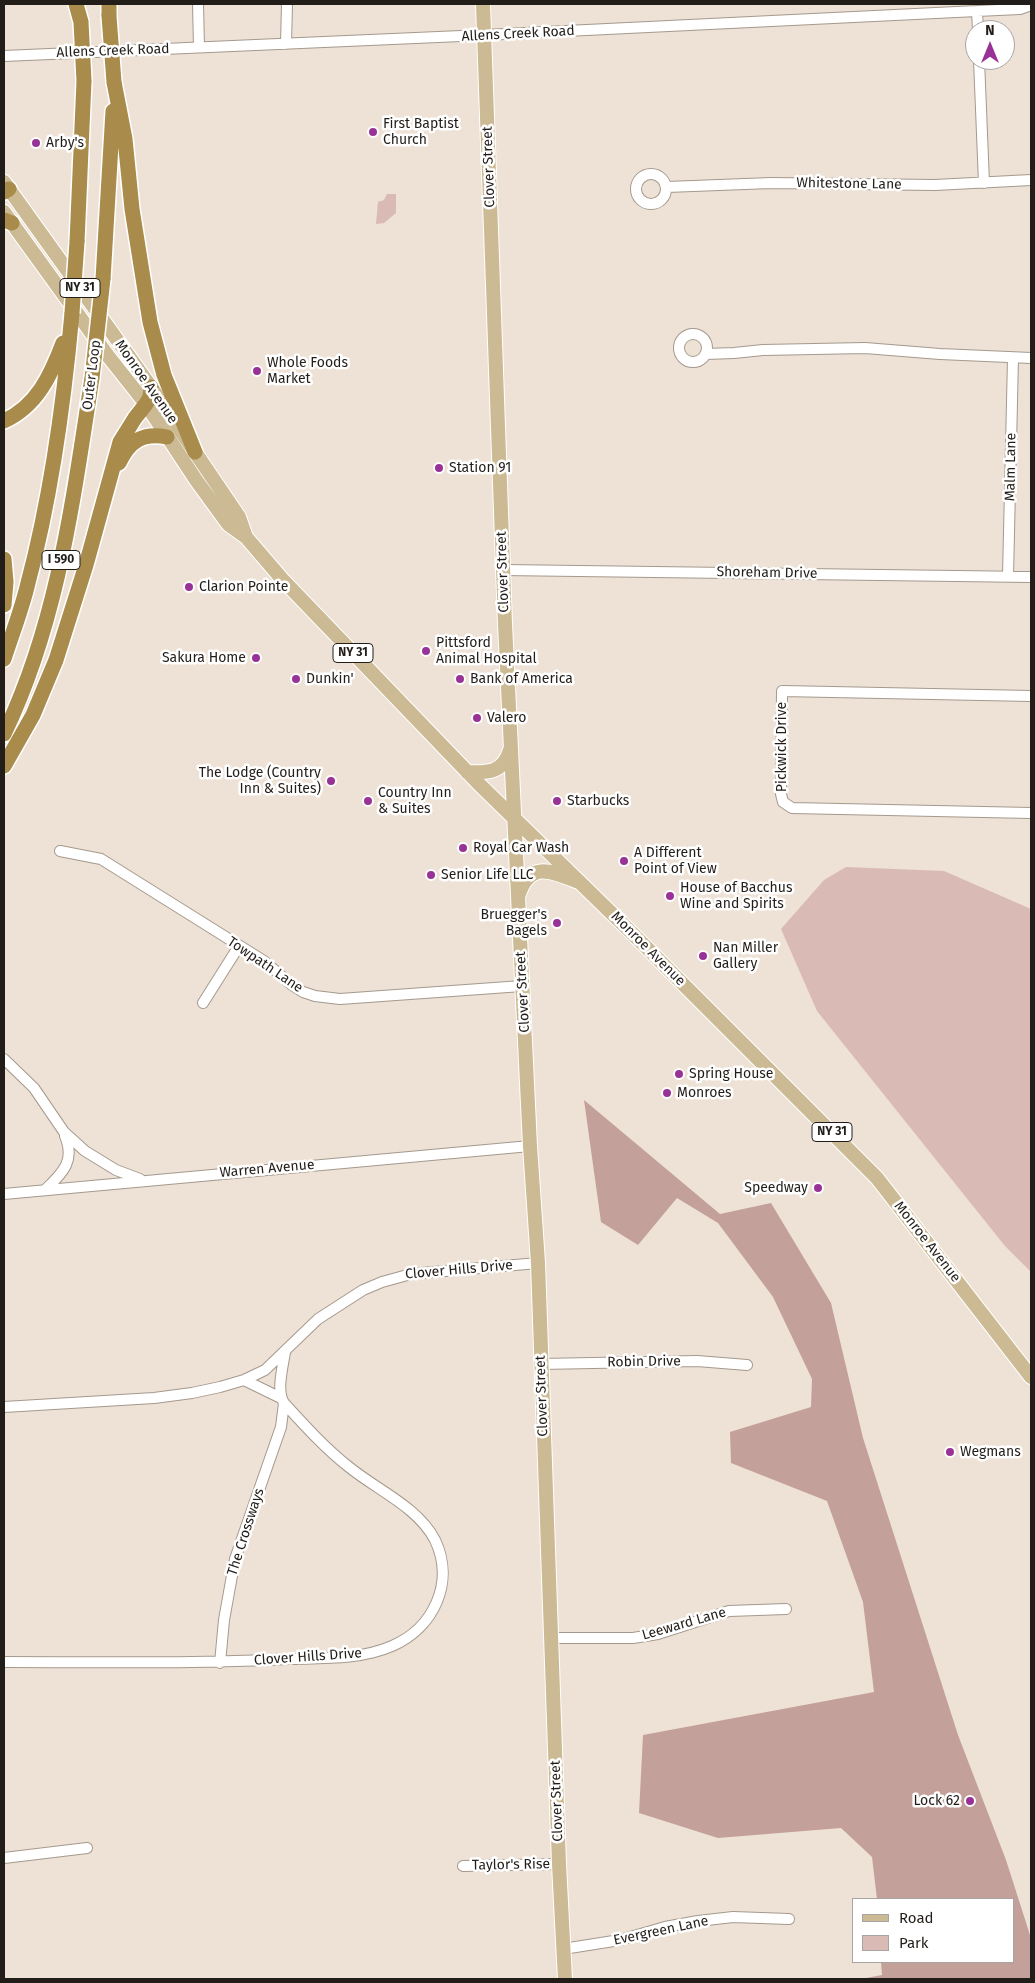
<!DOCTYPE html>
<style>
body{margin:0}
#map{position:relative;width:1035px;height:1983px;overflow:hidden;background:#eee1d5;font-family:"Fira Sans",sans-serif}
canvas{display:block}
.frame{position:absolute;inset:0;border:5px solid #221d19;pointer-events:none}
.legend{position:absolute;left:852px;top:1898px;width:162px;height:65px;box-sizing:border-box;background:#fff;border:1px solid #a7a5a3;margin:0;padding:6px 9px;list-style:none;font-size:15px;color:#221d19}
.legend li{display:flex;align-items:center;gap:10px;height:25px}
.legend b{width:25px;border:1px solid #a7a5a3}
.north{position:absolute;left:965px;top:20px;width:50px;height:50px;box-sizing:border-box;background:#fff;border:1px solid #a7a5a3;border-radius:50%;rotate:0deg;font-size:14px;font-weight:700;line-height:20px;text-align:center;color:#221d19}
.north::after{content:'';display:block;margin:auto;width:18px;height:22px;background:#983297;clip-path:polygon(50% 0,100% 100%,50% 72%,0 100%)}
</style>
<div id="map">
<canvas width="1035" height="1983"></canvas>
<div class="frame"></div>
<ul class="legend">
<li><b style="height:6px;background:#cbba93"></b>Road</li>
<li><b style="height:14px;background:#d9bab5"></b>Park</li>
</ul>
<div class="north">N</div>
</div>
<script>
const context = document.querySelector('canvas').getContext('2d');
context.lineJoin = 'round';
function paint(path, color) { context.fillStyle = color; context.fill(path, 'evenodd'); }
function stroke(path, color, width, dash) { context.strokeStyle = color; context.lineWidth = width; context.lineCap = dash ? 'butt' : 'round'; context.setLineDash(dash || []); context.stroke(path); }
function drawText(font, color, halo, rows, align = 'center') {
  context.font = font + ' "Fira Sans",sans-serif'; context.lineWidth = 5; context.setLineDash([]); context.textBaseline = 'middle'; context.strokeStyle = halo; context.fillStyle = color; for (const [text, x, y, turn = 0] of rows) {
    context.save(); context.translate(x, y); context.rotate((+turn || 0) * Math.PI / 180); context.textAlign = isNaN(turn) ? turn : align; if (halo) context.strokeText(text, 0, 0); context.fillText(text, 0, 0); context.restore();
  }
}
paint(new Path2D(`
 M 387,194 L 396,194 L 396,213 L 384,223 L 376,224 L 378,202 L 384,200 Z
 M 846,867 L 944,871 L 1031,909 L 1031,1272 L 1005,1246 L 817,1011 L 781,929 L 824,880 Z`), '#d9bab5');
paint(new Path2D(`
 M 584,1100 L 720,1214 L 771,1203 L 831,1303 L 863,1438 L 958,1735 L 1006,1860 L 1030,1935 L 1031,1979 L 861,1979 L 882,1975 L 881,1962 L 1014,1962 L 1014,1899 L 877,1899 L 872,1857 L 841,1828 L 718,1838 L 639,1813 L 643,1735 L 874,1692 L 863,1602 L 827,1501 L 731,1463 L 730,1432 L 811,1407 L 812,1379 L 773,1297 L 718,1223 L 677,1198 L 638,1245 L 601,1222 Z`), '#c4a09b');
const minor = new Path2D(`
 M 198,4 L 199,47
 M 977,11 L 978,30
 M 286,44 L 287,4
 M 4,56 L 484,35 L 977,11 L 1020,9 L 1031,5
 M 979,60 L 984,183
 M636 189a15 15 0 1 1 30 0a15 15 0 1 1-30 0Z
 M 667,187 L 771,183 L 935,185 L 1031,180
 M679 348a14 14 0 1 1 28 0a14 14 0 1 1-28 0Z
 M 706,354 L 734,353 L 763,350 L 865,348 L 940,354 L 1031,358
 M 503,570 L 1031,577
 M 1008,576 L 1013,358
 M 1031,696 L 782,691 L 781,794 L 783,802 L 792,808 L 1031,813
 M 60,851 L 101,859 L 264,961 L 292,985 L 303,992 L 315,996 L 340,999 L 522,986
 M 203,1003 L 239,946
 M 4,1059 L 34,1088 L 64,1132 L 85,1151 L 116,1170 L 140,1179
 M 46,1189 C 64,1172 75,1160 65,1136
 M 4,1194 L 530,1146
 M 541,1364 L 697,1361 L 747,1365
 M 244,1380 L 281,1398
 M 4,1407 L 154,1398 L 192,1393 L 220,1387 L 244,1380 L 265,1370 L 318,1319 L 363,1290 L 382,1282 L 411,1274 L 538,1263
 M 551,1638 L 633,1638 L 658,1634 L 729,1611 L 786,1609
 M 4,1662 C 98,1662 193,1664 288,1659 C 322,1658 360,1660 392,1646 C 434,1628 455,1582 435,1540 C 418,1507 377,1490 349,1467 C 325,1448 305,1426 284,1403 C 276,1391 283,1366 285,1352
 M 220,1663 L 224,1620 L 235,1559 L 281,1427 L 284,1403
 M 4,1858 L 87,1848
 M 463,1866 L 559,1864
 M 563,1949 L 620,1940 L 665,1927 L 698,1921 L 733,1917 L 789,1919`);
const major = new Path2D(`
 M 483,4 L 505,624 L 530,1146 L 538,1263 L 559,1864 L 565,1979
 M 4,182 L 151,387 L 239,517 L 246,537
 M 4,212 L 108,356 L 146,404 L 196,480 L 228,524 L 246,537 L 282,579 L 478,783 L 639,940 L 877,1178 L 1031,1377
 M 467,772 C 488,773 503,773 510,750
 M 519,894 C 530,861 551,871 576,881`);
const highway = new Path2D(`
 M 76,4 L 81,22
 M 109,4 L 109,16
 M 114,82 L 125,139 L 132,209 L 150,322 L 164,375 L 195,452
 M 4,192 L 9,189
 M 4,220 L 12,223
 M 77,242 L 84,81
 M 103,279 L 113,111
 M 4,421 C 37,406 51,375 63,343
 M 119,463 C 129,441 143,432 167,437
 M 4,559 L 6,582 L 4,605
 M 4,659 C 12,634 22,609 28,583 C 51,497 64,402 72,313
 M 4,734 C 58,622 73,500 92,378
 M 4,766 L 33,715 L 56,660 L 86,565 L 120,442 L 135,418 L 146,404 L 150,397 L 151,387`);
stroke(minor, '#a5998d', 12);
stroke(major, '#fff', 16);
stroke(highway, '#fff', 18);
stroke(minor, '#fff', 10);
stroke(major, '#cbba93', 14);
stroke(highway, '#a98c4b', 15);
const highwayBridge = new Path2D(`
 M 109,16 L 114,82
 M 81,22 L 84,81
 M 72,313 L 77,242
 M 92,378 L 103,279`);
stroke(highwayBridge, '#fff', 18, []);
stroke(highwayBridge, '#a98c4b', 15);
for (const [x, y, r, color] of [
 [373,132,5,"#983297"],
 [36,143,5,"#983297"],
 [257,371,5,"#983297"],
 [439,468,5,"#983297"],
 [189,587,5,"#983297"],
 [426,651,5,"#983297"],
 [256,658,5,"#983297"],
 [296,679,5,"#983297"],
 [460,679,5,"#983297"],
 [477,718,5,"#983297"],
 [331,781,5,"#983297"],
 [368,801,5,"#983297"],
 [557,801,5,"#983297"],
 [463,848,5,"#983297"],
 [624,861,5,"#983297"],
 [431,875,5,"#983297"],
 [670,896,5,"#983297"],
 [557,923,5,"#983297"],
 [703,956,5,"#983297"],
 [679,1074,5,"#983297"],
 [667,1093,5,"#983297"],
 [818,1188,5,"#983297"],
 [950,1452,5,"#983297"],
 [970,1801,5,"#983297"]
]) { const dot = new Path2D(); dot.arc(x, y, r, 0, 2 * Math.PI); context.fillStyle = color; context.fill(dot); stroke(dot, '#fff', 2); }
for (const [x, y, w] of [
 [80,288,40],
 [61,560,38],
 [353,653,40],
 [832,1132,40]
]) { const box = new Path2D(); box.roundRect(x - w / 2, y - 9.5, w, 19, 4); context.fillStyle = '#fff'; context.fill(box); stroke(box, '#221d19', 1); }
drawText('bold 12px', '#221d19', null, [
 ["NY 31",80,288],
 ["I 590",61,560],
 ["NY 31",353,653],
 ["NY 31",832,1132]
]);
drawText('14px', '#221d19', '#fff', [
 ["Allens Creek Road",518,34,-3],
 ["Allens Creek Road",113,51,-2],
 ["Clover Street",489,167,-92],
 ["Whitestone Lane",849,184,1],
 ["Outer Loop",92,375,-83],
 ["Monroe Avenue",146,382,55],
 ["Malm Lane",1011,467,-89],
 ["Clover Street",503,572,-92],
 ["Shoreham Drive",767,573,1],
 ["Pickwick Drive",782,747,-90],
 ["Monroe Avenue",648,949,45],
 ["Towpath Lane",265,965,34],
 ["Clover Street",523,992,-93],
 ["Warren Avenue",267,1169,-5],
 ["Monroe Avenue",927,1242,52],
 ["Clover Hills Drive",459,1270,-5],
 ["Robin Drive",644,1362,-1],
 ["Clover Street",542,1396,-92],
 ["The Crossways",246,1532,-72],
 ["Leeward Lane",684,1624,-16],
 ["Clover Hills Drive",308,1657,-4],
 ["Clover Street",557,1801,-92],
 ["Taylor's Rise",511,1865,-1],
 ["Evergreen Lane",661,1931,-12]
]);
drawText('14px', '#221d19', '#fff', [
 ["First Baptist",383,124],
 ["Church",383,140],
 ["Arby's",46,143],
 ["Whole Foods",267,363],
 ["Market",267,379],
 ["Station 91",449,468],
 ["Clarion Pointe",199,587],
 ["Pittsford",436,643],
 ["Animal Hospital",436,659],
 ["Sakura Home",246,658,"right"],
 ["Dunkin'",306,679],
 ["Bank of America",470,679],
 ["Valero",487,718],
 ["The Lodge (Country",321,773,"right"],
 ["Inn & Suites)",321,789,"right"],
 ["Country Inn",378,793],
 ["& Suites",378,809],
 ["Starbucks",567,801],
 ["Royal Car Wash",473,848],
 ["A Different",634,853],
 ["Point of View",634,869],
 ["Senior Life LLC",441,875],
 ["House of Bacchus",680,888],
 ["Wine and Spirits",680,904],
 ["Bruegger's",547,915,"right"],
 ["Bagels",547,931,"right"],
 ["Nan Miller",713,948],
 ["Gallery",713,964],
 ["Spring House",689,1074],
 ["Monroes",677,1093],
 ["Speedway",808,1188,"right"],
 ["Wegmans",960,1452],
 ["Lock 62",960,1801,"right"]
], 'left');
</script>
